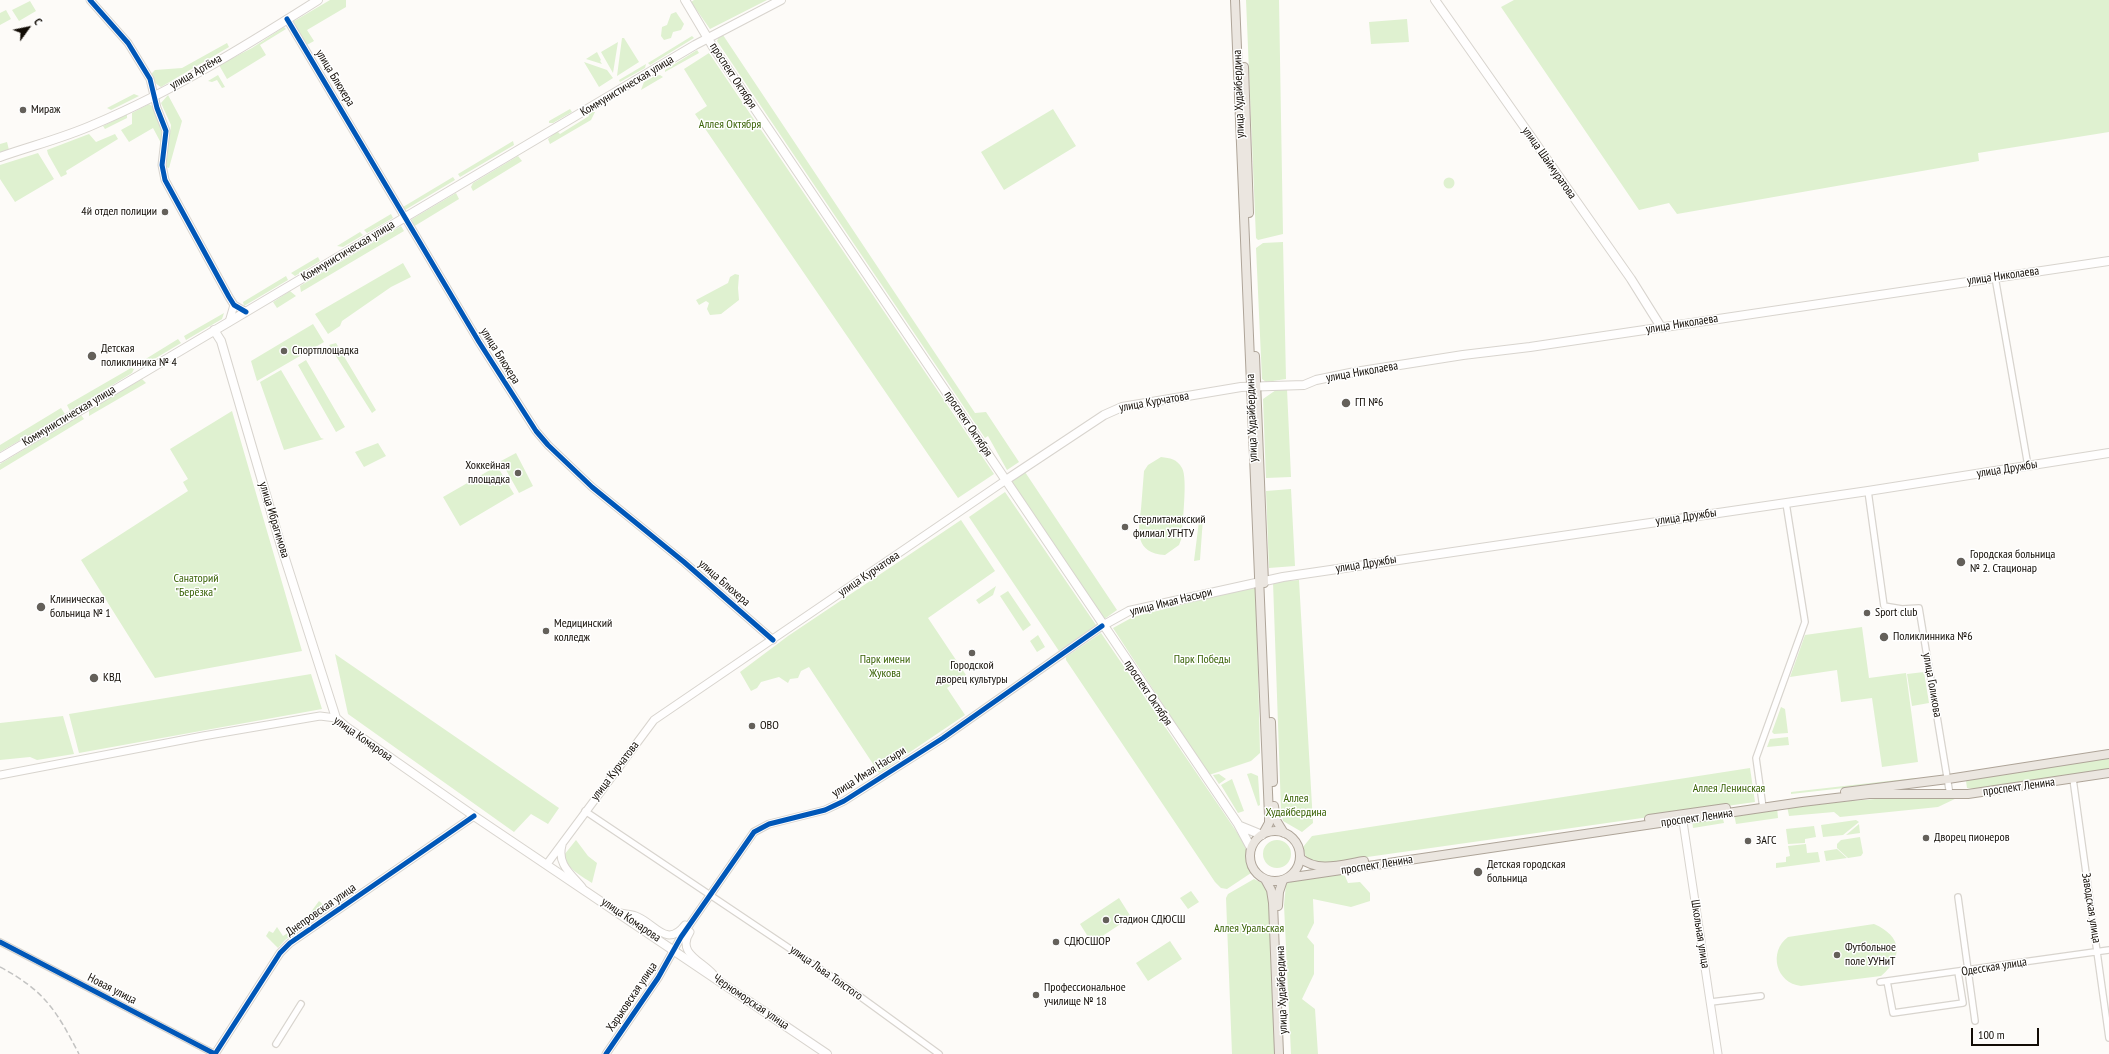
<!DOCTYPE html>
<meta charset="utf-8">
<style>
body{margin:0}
#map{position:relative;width:2109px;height:1054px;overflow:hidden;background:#fdfbf8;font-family:"PT Sans Narrow",sans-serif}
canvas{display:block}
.north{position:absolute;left:8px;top:8px;width:40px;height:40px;-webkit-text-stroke:3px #fff;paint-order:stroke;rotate:57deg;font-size:11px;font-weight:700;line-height:16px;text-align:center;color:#120c05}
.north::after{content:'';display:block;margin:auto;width:14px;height:18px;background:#120c05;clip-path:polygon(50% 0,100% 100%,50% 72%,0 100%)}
.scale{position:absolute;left:1971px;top:1028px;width:68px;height:18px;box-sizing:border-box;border:2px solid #120c05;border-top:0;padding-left:5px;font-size:12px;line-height:14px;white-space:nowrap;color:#120c05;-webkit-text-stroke:3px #fff;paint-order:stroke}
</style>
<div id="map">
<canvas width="2109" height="1054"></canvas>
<div class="north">С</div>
<div class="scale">100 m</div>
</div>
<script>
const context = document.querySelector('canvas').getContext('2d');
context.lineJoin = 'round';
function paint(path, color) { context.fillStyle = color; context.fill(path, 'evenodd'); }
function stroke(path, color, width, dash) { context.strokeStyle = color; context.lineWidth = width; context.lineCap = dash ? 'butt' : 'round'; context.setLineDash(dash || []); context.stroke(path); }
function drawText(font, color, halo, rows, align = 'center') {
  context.font = font + ' "PT Sans Narrow",sans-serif'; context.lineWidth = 3; context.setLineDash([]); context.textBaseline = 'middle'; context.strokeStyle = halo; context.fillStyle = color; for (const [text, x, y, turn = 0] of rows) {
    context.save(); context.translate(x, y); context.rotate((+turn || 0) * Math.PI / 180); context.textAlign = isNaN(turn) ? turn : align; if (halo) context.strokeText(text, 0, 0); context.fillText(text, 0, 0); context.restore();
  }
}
paint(new Path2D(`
 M 330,0 L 346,0 L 346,7 L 307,30 L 314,41 L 305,46 L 291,23 Z
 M 694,0 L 767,0 L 710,29 L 691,2 Z
 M 1246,0 L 1279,0 L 1283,234 L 1258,240 L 1256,238 Z
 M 1514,0 L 2109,0 L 2109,132 L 1978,153 L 1979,161 L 1677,214 L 1669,203 L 1639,210 L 1501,7 Z
 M 30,1 L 36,11 L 19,21 L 12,10 Z
 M 6,10 L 11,19 L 0,25 L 0,13 Z
 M 676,12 L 684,24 L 681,30 L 673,32 L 671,38 L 664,40 L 661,36 L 662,27 L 667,25 L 671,14 Z
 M 1407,19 L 1409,42 L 1371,44 L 1369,22 Z
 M 284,27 L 286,29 L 260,45 L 266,55 L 227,79 L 219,65 L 252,48 Z
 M 721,32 L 975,413 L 986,412 L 1019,462 L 1007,470 L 988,436 L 985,438 L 717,41 Z
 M 692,36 L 694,38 L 650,65 L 648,63 Z
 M 622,38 L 624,38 L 639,62 L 617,76 Z
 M 618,42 L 613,73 L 601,52 Z
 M 227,43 L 229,47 L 161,87 C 155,84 152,80 152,73 L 155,70 L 182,68 Z
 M 697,50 L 699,53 L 665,72 L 665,70 Z
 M 597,52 L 601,60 L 600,61 L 602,64 L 586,59 Z
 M 709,53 L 994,474 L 958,498 L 695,114 L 707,106 L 684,69 Z
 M 584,62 L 607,70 L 613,78 L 599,87 Z
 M 646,64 L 645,68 L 620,82 L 619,80 Z
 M 218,75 L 225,87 L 222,88 L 217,80 L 212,82 L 208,81 Z
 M 660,75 L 663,77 L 641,90 L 644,82 L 655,76 Z
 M 134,94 L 139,96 L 111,110 L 107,108 Z
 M 168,95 L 182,121 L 169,168 L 166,167 L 171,125 L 161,103 Z
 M 149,104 L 152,106 L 162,125 L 161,143 L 153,128 L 129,142 L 121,130 L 132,124 L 132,113 Z
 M 570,109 L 572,112 L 553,123 L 549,123 L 549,121 Z
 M 1053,109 L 1076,146 L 1004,190 L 981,152 Z
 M 588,112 L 595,112 L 591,120 L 550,144 L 548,139 L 557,131 L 560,134 L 589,116 Z
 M 127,114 L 127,118 L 105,129 L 103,126 Z
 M 89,134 L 96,142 L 115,134 L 118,139 L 66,171 L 67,174 L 61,177 L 48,154 L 47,150 Z
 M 513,141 L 514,145 L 460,177 L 458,174 Z
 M 7,142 L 9,150 L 0,153 L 0,144 Z
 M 38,153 L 54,179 L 15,202 L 0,179 L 0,165 Z
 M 518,156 L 522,161 L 473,191 L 471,187 L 473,183 Z
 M 453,177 L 455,180 L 405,210 L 403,207 Z
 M1443.5 183a5.5 5.5 0 1 1 11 0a5.5 5.5 0 1 1-11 0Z
 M 456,193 L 459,199 L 413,227 L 412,219 Z
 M 391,214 L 393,218 L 367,233 L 364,230 Z
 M 401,226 L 404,231 L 301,292 L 300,286 Z
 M 360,232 L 363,235 L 343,247 L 337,246 Z
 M 1283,242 L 1286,379 L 1266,382 L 1262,379 L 1256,248 L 1263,243 Z
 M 318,257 L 320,261 L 295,276 L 291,273 Z
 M 403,263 L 411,277 L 391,287 L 342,321 L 340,326 L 328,334 L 315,314 Z
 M 735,274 L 739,275 L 738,288 L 739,300 L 721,314 L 710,315 L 707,309 L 709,303 L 706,301 L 699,305 L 696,300 L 728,283 L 730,277 Z
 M 286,276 L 288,280 L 244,306 L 243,302 Z
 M 290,291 L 296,296 L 277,308 L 273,302 Z
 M 224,313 L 222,319 L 186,340 L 184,336 Z
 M 313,324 L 324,342 L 257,381 L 251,361 Z
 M 178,339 L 181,343 L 146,364 L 144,360 Z
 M 336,343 L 376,410 L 372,413 L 329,345 Z
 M 306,360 L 345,427 L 336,432 L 298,365 Z
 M 131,368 L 134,369 L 132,373 L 70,411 L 67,405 Z
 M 281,370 L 321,438 L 324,439 L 284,450 L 260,382 Z
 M 142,379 L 146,383 L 89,416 L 89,410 Z
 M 1287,389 L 1291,477 L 1266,478 L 1263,399 L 1276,390 Z
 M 61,408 L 65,414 L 0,452 L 0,445 Z
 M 232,411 L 302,651 L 155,678 L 81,560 L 188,491 L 183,482 L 188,479 L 170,449 Z
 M 81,415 L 84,419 L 0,470 L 0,464 Z
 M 378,443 L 386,456 L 364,467 L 355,452 Z
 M 516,453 L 533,486 L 519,493 L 501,461 Z
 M 1161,457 C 1170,458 1177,459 1182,468 C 1188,478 1182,523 1182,537 L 1179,545 L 1165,555 C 1135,553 1138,532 1141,509 C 1142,496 1143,484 1144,471 L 1148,465 Z
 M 497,466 L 514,494 L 460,526 L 443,497 Z
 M 1025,472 L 1117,610 L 1103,620 L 1010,482 Z
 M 1291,489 L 1295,566 L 1269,568 L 1266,491 Z
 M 1005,492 L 1096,625 L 1059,651 L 969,517 Z
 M 1197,516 L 1203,518 L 1200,560 L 1194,561 L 1199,521 Z
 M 961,520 L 995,571 L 928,618 L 966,675 L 947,688 L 965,715 L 879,773 L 809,667 L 801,671 L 798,678 L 790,679 L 788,683 L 779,677 L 761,682 L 757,688 L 751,691 L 740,672 L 788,636 Z
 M 1299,580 L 1313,823 L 1302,832 L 1283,821 L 1281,810 L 1273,582 Z
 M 996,586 L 993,595 L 979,604 L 976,600 Z
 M 1256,586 L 1260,753 L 1251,761 L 1209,775 L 1113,628 L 1133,617 Z
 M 1008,591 L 1031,625 L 1023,631 L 1000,596 Z
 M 1862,627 L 1869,678 L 1906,673 L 1918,762 L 1882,767 L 1872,698 L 1841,702 L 1837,670 L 1790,677 L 1805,635 Z
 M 1101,633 L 1247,847 L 1248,862 L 1251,873 L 1227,889 L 1221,888 L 1215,882 L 1066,660 L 1066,657 Z
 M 1038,635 L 1045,647 L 1037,652 L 1030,641 Z
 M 335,654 L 559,808 L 548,824 L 531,814 L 514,832 L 348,714 Z
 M 1924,672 L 1929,703 L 1912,706 L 1907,674 Z
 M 311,674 L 322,709 L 79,753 L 69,714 Z
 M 1781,707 L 1785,709 L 1788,733 L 1774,734 L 1772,732 Z
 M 63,716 L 74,754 L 37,760 L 30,757 L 0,760 L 0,723 Z
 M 1788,737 L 1789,745 L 1767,747 L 1770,739 Z
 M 2109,756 L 2109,769 L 1975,789 L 1967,788 L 1966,781 L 1972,777 Z
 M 1750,768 L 1755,802 L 1318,864 L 1307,861 L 1303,847 L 1312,836 Z
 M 1251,773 L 1258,776 L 1260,805 L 1258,806 L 1247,774 Z
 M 1219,774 L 1226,779 L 1219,784 L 1213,775 Z
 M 1915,778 L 1915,780 L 1791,794 L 1791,792 Z
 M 1232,779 L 1244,811 L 1238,813 L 1221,785 Z
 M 1913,796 L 1959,797 L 1938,807 L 1840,817 L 1834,812 L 1789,816 L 1787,806 Z
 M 1777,807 L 1778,818 L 1736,824 L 1734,814 Z
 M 1722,815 L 1724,823 L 1693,828 L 1692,820 Z
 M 1856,820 L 1859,822 L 1843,835 L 1823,837 L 1821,825 Z
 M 1859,824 L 1860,833 L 1846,835 Z
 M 1814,826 L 1816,837 L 1805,839 L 1805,843 L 1788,844 L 1786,829 Z
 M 1860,837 L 1863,853 L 1861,856 L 1848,858 L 1837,848 L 1837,844 L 1841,840 Z
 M1263 854a14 14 0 1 1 28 0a14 14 0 1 1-28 0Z
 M 576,840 L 588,856 L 597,863 L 592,883 C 580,875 567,869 564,855 Z
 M 1806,844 L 1807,853 L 1818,852 L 1820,862 L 1776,868 L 1776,863 L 1786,862 L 1786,857 L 1790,856 L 1788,846 Z
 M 1837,849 L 1847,858 L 1826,861 L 1824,851 Z
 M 1340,873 L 1345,876 L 1348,883 L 1360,882 L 1370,893 L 1370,901 L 1351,907 L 1313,899 L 1314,923 L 1307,937 L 1314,945 L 1314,974 L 1302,999 L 1315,1009 L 1318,1054 L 1291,1054 L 1284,905 L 1286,884 L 1293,881 Z
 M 1254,879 L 1262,883 L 1271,900 L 1275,1054 L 1232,1054 L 1226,898 L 1228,894 Z
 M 1191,891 L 1199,902 L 1188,909 L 1180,898 Z
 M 1119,898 L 1131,917 L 1092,943 L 1080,924 Z
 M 319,901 L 328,909 L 285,940 L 278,948 L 266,936 L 269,931 L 273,933 L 277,927 L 283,936 L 302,924 Z
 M 1874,924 C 1902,936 1904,957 1881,976 L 1801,986 C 1776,983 1768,952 1788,937 Z
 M 1170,941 L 1182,959 L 1148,981 L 1136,963 Z`), '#dff1d0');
const minor = new Path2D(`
 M 1995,277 L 2028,466
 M 1868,491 L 1884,606 L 1902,609 L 1919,608 L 1950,795
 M 2073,779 L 2109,1038
 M 1763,808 L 1756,758 L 1805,622 L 1786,503
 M 585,811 L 847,987 L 939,1054
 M 1958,897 L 1975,1021
 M 0,942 L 215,1054
 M 1887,981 L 1893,1013 L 1963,1003 L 1958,972
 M 1880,982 L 2109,950
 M 1711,1002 L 1761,996
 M 276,1044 L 301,1004`);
const tertiary = new Path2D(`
 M 90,0 L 128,43 L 150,79 L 157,108 L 166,131 L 162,165 L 165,180 L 229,297 L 234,305 L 246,312
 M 287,19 L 479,342 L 536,431 L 548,445 L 592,487 L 684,562 L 773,640
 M 229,322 L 234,305
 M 0,775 L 203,736 L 320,716 L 336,718
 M 1682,815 L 1718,1054
 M 562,845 C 557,864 570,873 582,887
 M 547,864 L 654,720 L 1006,480
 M 620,913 C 626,914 633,914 638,917 C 656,925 667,948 685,925
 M 690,932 C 676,953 702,961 713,974
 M 215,1054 L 280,953 L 290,943 L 474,816
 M 606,1054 L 658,978 L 681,937 L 754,832 L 769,824 L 825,810 L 844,801 L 943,738 L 1102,626`);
const secondary = new Path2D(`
 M 685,0 L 713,47 L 776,140 L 1238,824 L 1251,848
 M 1435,0 L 1631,279 L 1661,327
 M 0,157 C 31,146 64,138 95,124 C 173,91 247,45 318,0
 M 214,330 L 221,341 L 281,546 L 336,718 L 345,726 L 474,816 L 827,1054
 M 0,458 L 695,45 L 781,0
 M 1006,480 L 1104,415 L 1122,407 L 1241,387 L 1304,385 L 1316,380 L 1355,372 L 1463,355 L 1530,347 L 2109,261
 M 1102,626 L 1129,611 L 1283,577 L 1868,491 L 2109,453
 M 1240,826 L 1262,835`);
const primary = new Path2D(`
 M 1235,0 L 1269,816 L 1269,823 L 1263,834
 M 1244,67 L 1249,213
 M 1255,356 L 1264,583
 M 1271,722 L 1273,782
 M 1845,792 L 1948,779 L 2109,754
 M 1274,806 L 1276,820 L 1284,833
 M 1649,819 L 1726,808
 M1250 856a25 25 0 1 1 50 0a25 25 0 1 1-50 0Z
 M 1300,858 C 1318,873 1343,864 1364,861
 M 1287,878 L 1802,802 L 1869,794 L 1968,794 L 2109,773
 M 1265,879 L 1271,890 L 1273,903 L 1279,1054
 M 1278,906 L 1279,892 L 1283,880`);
stroke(minor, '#d8d4ce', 8);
stroke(tertiary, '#d8d4ce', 9);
stroke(secondary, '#d8d4ce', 10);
stroke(primary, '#aea498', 10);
stroke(minor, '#fffefe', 5.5);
stroke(tertiary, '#fffefe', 7);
stroke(secondary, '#fffefe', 8);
stroke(primary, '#ebe6e0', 8);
stroke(new Path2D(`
 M 0,967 C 45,991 56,1010 79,1054`), '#c3c3c2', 1.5, [6, 3]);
stroke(new Path2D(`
 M 90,0 L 128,43 L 150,79 L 157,108 L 166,131 L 162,165 L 165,180 L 229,297 L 234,305 L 246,312
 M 287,19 L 479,342 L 536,431 L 548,445 L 592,487 L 684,562 L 773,640
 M 0,942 L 215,1054 L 280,953 L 290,943 L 474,816
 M 606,1054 L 658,978 L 681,937 L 754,832 L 769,824 L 825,810 L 844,801 L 943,738 L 1102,626`), '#0057b8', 5);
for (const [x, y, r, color] of [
 [23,110,4,"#64605a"],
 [165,212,4,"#64605a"],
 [284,351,4,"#64605a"],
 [92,356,5,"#64605a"],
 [1346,403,5,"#64605a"],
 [518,473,4,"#64605a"],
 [1125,527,4,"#64605a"],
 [1961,562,5,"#64605a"],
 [41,607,5,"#64605a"],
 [1867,613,4,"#64605a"],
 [546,631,4,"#64605a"],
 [1884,637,5,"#64605a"],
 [972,653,4,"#64605a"],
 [94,678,5,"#64605a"],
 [752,726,4,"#64605a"],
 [1926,838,4,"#64605a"],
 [1748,841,4,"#64605a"],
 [1478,872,5,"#64605a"],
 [1106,920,4,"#64605a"],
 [1056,942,4,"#64605a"],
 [1837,955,4,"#64605a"],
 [1036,995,4,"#64605a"]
]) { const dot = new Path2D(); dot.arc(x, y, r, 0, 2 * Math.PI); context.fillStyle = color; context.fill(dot); stroke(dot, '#fff', 1.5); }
drawText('12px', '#120c05', '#fff', [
 ["улица Артёма",196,72,-30],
 ["проспект Октября",733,76,57],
 ["улица Блюхера",335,78,59],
 ["Коммунистическая улица",627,86,-31],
 ["улица Худайбердина",1239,94,-92],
 ["улица Шаймуратова",1549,163,55],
 ["Коммунистическая улица",348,251,-31],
 ["улица Николаева",2003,276,-8],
 ["улица Николаева",1682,324,-9],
 ["улица Блюхера",500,356,58],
 ["улица Николаева",1362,372,-10],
 ["улица Курчатова",1154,402,-10],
 ["Коммунистическая улица",69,416,-31],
 ["улица Худайбердина",1252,418,-92],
 ["проспект Октября",968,424,56],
 ["улица Дружбы",2007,469,-9],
 ["улица Дружбы",1686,517,-8],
 ["улица Ибрагимова",274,520,73],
 ["улица Дружбы",1366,564,-9],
 ["улица Курчатова",869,574,-34],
 ["улица Блюхера",724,583,41],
 ["улица Имая Насыри",1171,602,-14],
 ["улица Голикова",1932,685,80],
 ["проспект Октября",1148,693,56],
 ["улица Комарова",363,739,35],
 ["улица Курчатова",615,771,-53],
 ["улица Имая Насыри",869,772,-32],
 ["проспект Ленина",2019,787,-8],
 ["проспект Ленина",1697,818,-8],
 ["проспект Ленина",1377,865,-9],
 ["Заводская улица",2091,908,81],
 ["Днепровская улица",321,910,-35],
 ["улица Комарова",631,920,34],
 ["Школьная улица",1700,934,81],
 ["Одесская улица",1994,967,-9],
 ["улица Льва Толстого",826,973,35],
 ["Новая улица",112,989,27],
 ["улица Худайбердина",1282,990,-92],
 ["Харьковская улица",632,997,-56],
 ["Черноморская улица",751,1002,34]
]);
drawText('12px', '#120c05', '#fff', [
 ["Мираж",31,110],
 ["4й отдел полиции",157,212,"right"],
 ["Детская",101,349],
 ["поликлиника № 4",101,363],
 ["Спортплощадка",292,351],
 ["ГП №6",1355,403],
 ["Хоккейная",510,466,"right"],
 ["площадка",510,480,"right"],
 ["Стерлитамакский",1133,520],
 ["филиал УГНТУ",1133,534],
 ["Городская больница",1970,555],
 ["№ 2. Стационар",1970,569],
 ["Клиническая",50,600],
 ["больница № 1",50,614],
 ["Sport club",1875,613],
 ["Медицинский",554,624],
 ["колледж",554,638],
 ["Поликлинника №6",1893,637],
 ["Городской",972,666,"center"],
 ["дворец культуры",972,680,"center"],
 ["КВД",103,678],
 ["ОВО",760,726],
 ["Дворец пионеров",1934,838],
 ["ЗАГС",1756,841],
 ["Детская городская",1487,865],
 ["больница",1487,879],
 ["Стадион СДЮСШ",1114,920],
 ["СДЮСШОР",1064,942],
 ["Футбольное",1845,948],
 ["поле УУНиТ",1845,962],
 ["Профессиональное",1044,988],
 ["училище № 18",1044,1002]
], 'left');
drawText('12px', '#3a6307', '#fff', [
 ["Аллея Октября",730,125],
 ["Санаторий",196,579],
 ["\"Берёзка\"",196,593],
 ["Парк имени",885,660],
 ["Жукова",885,674],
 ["Парк Победы",1202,660],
 ["Аллея Ленинская",1729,789],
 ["Аллея",1296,799],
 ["Худайбердина",1296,813],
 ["Аллея Уральская",1249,929]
]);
</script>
